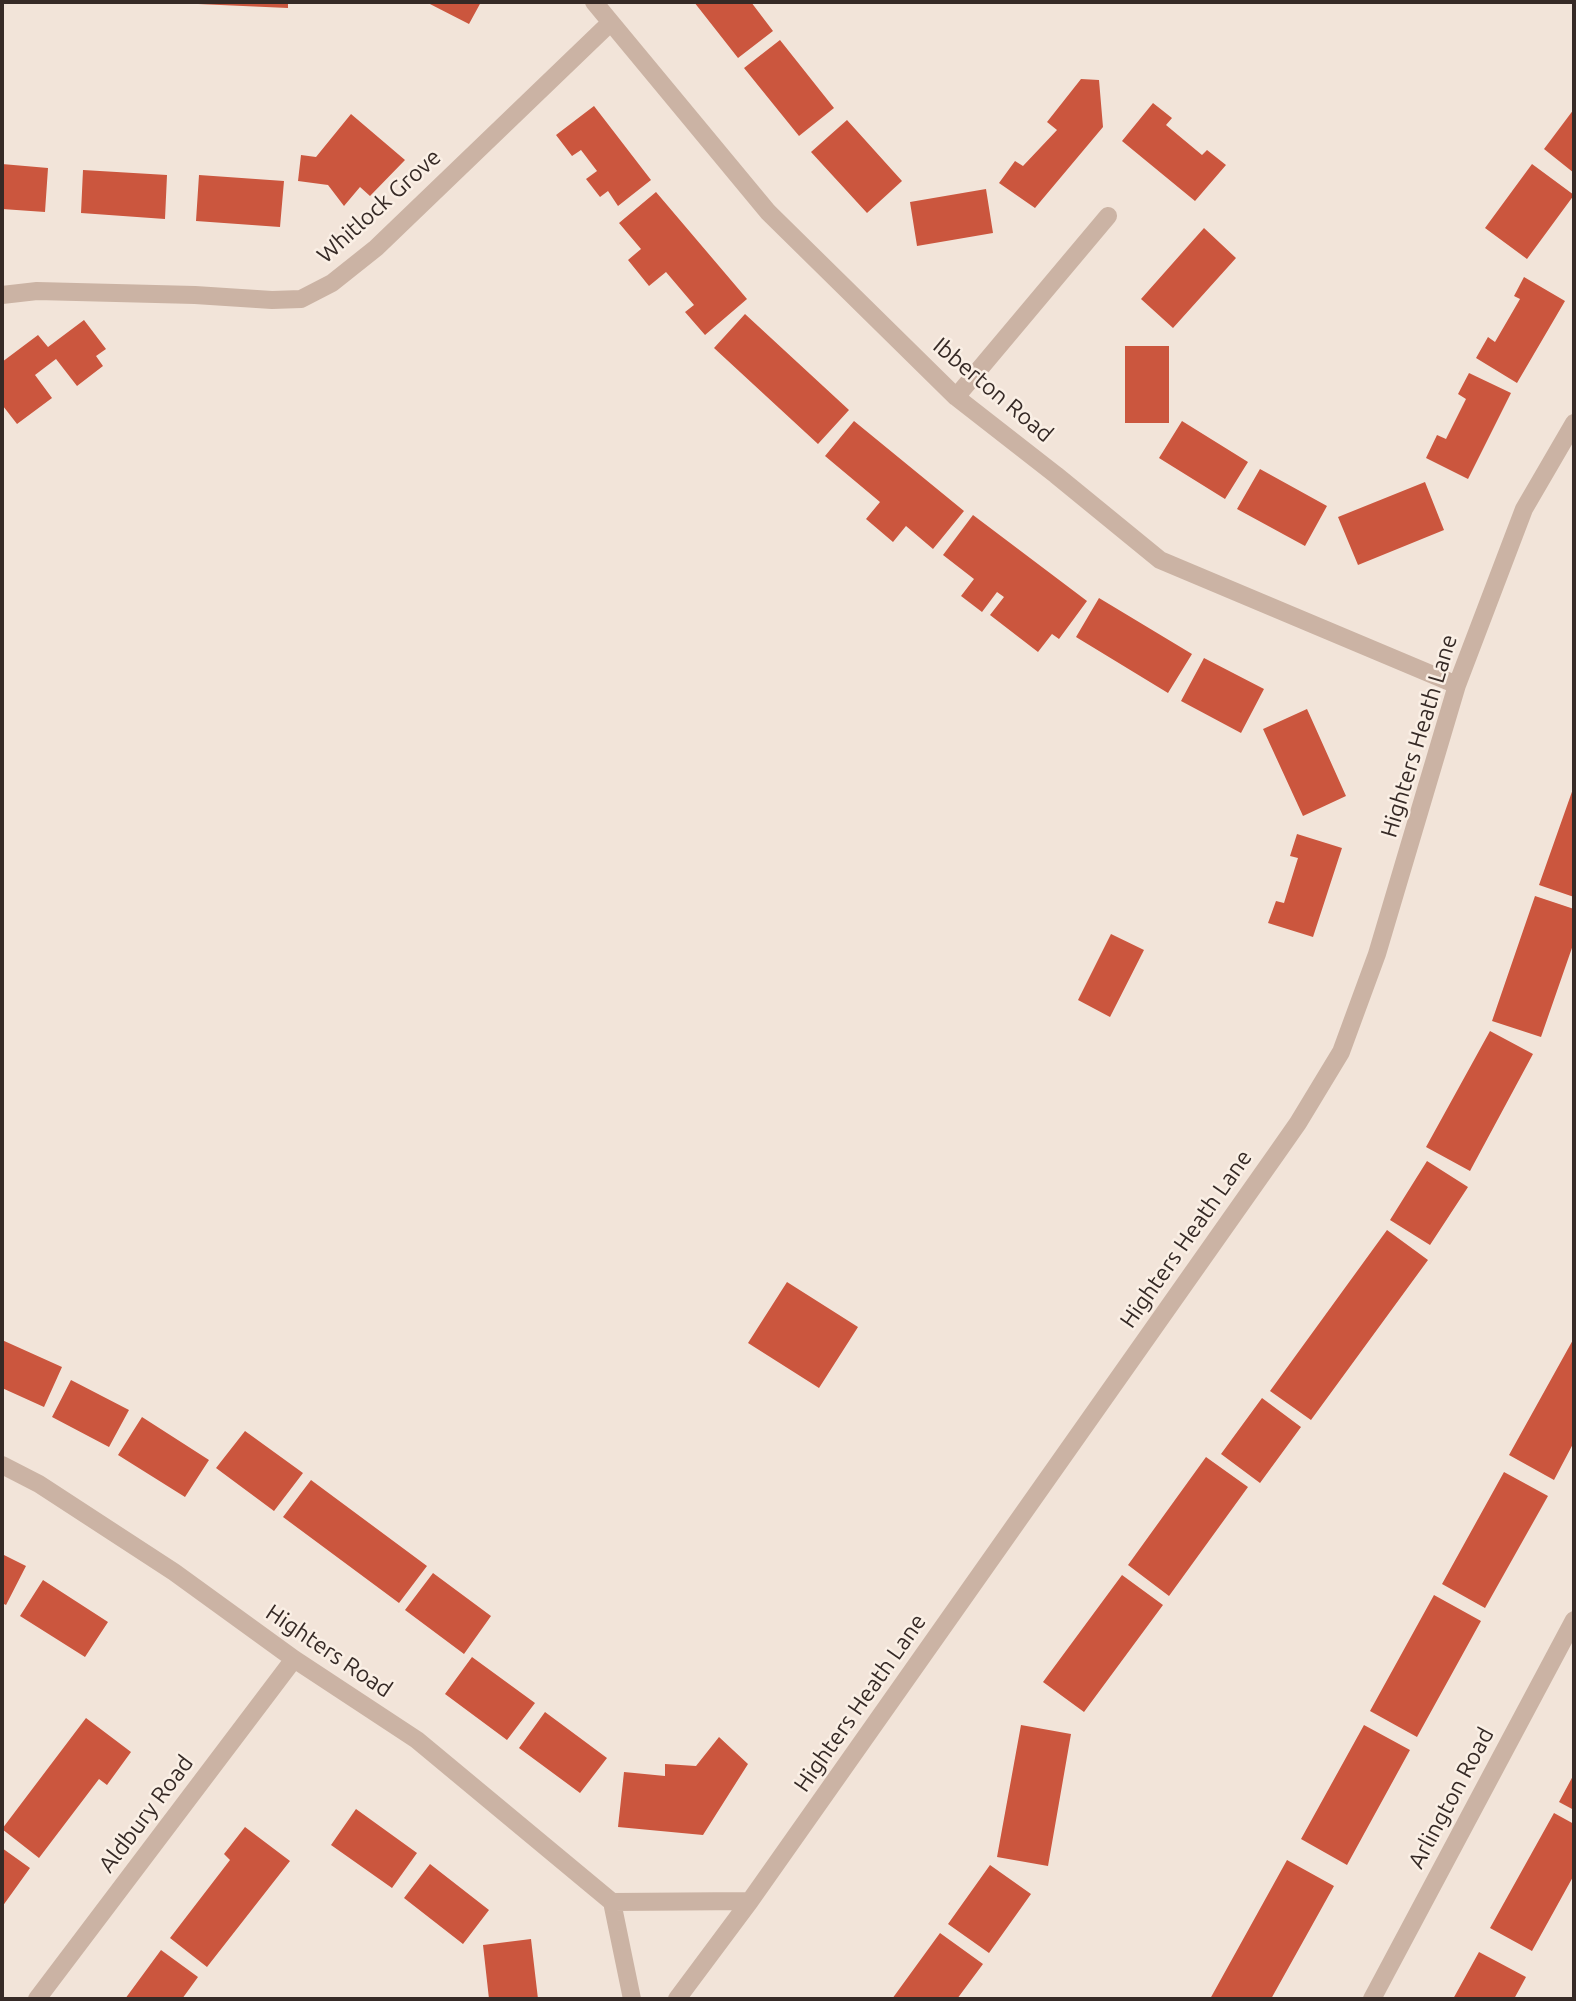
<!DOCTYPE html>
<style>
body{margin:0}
#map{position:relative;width:1576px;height:2001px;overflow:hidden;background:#f2e4d9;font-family:Ubuntu,sans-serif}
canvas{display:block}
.frame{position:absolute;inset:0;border:4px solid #362a26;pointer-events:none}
</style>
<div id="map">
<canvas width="1576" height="2001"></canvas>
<div class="frame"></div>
</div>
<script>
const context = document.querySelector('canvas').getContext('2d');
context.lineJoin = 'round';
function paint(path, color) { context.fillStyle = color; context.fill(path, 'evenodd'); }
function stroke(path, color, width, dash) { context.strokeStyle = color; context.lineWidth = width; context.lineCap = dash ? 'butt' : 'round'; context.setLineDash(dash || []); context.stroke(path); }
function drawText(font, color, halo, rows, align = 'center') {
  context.font = font + ' Ubuntu,sans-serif'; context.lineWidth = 5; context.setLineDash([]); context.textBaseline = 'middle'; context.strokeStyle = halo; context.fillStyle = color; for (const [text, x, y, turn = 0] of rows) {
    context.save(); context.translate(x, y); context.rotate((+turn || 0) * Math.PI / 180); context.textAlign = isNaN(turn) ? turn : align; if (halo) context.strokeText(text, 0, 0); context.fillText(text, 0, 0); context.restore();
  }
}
paint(new Path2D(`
 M 198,2 L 288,2 L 288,8 L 198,4 Z
 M 426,2 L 481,2 L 469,24 Z
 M 694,2 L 751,2 L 773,31 L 738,58 Z
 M 780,40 L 834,108 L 799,136 L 744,68 Z
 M 1081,79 L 1099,80 L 1103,127 L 1035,208 L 999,183 L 1015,161 L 1023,166 L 1057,130 L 1047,122 Z
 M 1153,103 L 1172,118 L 1166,125 L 1202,155 L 1207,150 L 1226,165 L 1195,201 L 1122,141 Z
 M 594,106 L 651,180 L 618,206 L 608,191 L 600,197 L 586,179 L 597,171 L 581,150 L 572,156 L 556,135 Z
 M 1574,109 L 1574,173 L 1544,149 Z
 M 351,114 L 405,160 L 370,196 L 360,187 L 344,206 L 328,185 L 298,181 L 301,155 L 316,157 Z
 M 847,120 L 902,181 L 867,213 L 811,152 Z
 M 2,164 L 48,168 L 45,212 L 2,209 Z
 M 1532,164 L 1574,195 L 1527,259 L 1485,228 Z
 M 83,170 L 167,175 L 165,219 L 81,213 Z
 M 199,175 L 284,181 L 280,227 L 196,221 Z
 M 986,189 L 993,233 L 917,246 L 910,202 Z
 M 656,192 L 747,299 L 705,335 L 685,312 L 694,305 L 666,272 L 649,286 L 628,260 L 641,249 L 619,223 Z
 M 1204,228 L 1236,258 L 1173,328 L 1141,299 Z
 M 1524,277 L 1565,301 L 1517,383 L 1476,358 L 1488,337 L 1495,342 L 1520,299 L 1514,296 Z
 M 745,314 L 849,410 L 818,444 L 714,348 Z
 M 84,320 L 106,349 L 96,356 L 103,366 L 77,386 L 56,359 L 35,375 L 52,398 L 17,424 L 3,406 L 2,407 L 2,362 L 38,335 L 48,347 Z
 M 1125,346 L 1169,346 L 1169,423 L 1125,423 Z
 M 1469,373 L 1511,393 L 1468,479 L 1426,458 L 1437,435 L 1446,439 L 1466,399 L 1458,394 Z
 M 854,421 L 964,511 L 933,549 L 906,526 L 893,542 L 866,519 L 880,502 L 825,456 Z
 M 1182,421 L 1248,462 L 1225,499 L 1159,458 Z
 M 1260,469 L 1327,506 L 1305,546 L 1237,509 Z
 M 1425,482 L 1444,530 L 1358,565 L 1338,517 Z
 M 973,515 L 1087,601 L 1059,639 L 1052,634 L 1038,652 L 990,615 L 1004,597 L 997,592 L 982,612 L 961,596 L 974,579 L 943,555 Z
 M 1099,598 L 1192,654 L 1168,693 L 1076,637 Z
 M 1204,658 L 1264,689 L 1241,733 L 1181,701 Z
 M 1307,709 L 1346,796 L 1303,816 L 1263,729 Z
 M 1574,786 L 1574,897 L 1539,885 Z
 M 1297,834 L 1342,848 L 1313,937 L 1268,923 L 1276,901 L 1284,903 L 1298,858 L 1290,856 Z
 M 1535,896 L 1574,909 L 1574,942 L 1541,1037 L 1492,1021 Z
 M 1111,934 L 1144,950 L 1110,1017 L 1078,1000 Z
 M 1490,1031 L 1533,1054 L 1470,1171 L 1426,1147 Z
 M 1427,1161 L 1468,1187 L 1430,1245 L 1390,1220 Z
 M 1387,1230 L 1428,1260 L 1311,1420 L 1270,1391 Z
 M 787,1282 L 858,1327 L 819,1388 L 748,1343 Z
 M 1574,1338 L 1574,1442 L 1554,1480 L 1509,1455 Z
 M 2,1340 L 62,1367 L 44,1407 L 2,1388 Z
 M 71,1380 L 129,1410 L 109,1447 L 52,1417 Z
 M 1262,1398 L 1301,1427 L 1260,1483 L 1221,1454 Z
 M 142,1417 L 209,1460 L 185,1497 L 118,1455 Z
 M 245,1431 L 303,1473 L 274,1511 L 216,1468 Z
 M 1206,1457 L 1248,1487 L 1169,1596 L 1128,1565 Z
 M 1504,1472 L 1548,1496 L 1485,1608 L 1442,1584 Z
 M 311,1480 L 427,1566 L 399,1603 L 283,1517 Z
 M 2,1554 L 26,1566 L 6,1605 L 2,1603 Z
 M 433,1573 L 491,1616 L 464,1654 L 405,1610 Z
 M 1122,1575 L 1163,1605 L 1084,1712 L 1043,1682 Z
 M 43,1580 L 108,1622 L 85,1657 L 20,1616 Z
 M 1434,1595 L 1481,1621 L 1417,1737 L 1370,1711 Z
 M 472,1657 L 535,1703 L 507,1740 L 445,1694 Z
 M 545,1712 L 607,1758 L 580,1793 L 519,1748 Z
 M 86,1718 L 131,1752 L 107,1785 L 99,1779 L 39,1858 L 2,1829 Z
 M 1021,1725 L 1071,1734 L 1048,1866 L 997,1857 Z
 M 1364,1725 L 1410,1750 L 1347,1865 L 1301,1839 Z
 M 719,1737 L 748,1764 L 703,1835 L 618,1827 L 624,1772 L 665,1776 L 665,1764 L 696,1766 Z
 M 1574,1774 L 1574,1810 L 1559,1802 Z
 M 356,1809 L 417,1853 L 392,1888 L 331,1845 Z
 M 1554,1813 L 1574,1824 L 1574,1875 L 1532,1951 L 1490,1928 Z
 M 245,1827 L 290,1861 L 207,1967 L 170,1938 L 230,1860 L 224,1854 Z
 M 2,1848 L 30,1868 L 2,1907 Z
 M 1287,1860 L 1334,1886 L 1271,1999 L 1210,1999 Z
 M 430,1864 L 489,1910 L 463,1944 L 404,1898 Z
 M 990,1865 L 1031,1894 L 989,1953 L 948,1924 Z
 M 940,1933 L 983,1964 L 957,1999 L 892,1999 Z
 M 531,1939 L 538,1999 L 489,1999 L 483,1945 Z
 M 161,1950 L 198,1977 L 182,1999 L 125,1999 Z
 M 1479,1952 L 1526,1977 L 1514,1999 L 1453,1999 Z`), '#cb563e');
stroke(new Path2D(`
 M 594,2 L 768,212 L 956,397 L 1056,475 L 1160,560 L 1457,685
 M 2,295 L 37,291 L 195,295 L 272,300 L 301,299 L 332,283 L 376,248 L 610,23
 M 956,397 L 1108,216
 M 2,1465 L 39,1484 L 174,1572 L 294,1659 L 417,1740 L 612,1902 L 750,1901
 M 612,1902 L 632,1999
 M 37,1999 L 294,1659
 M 677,1999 L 750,1901 L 1277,1153 L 1298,1123 L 1341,1052 L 1377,954 L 1457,685 L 1524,509 L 1574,423
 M 1372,1999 L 1574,1620`), '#cbb3a4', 18);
drawText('23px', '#362a26', '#faefe5', [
 ["Whitlock Grove",379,206,-42],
 ["Ibberton Road",993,390,40],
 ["Highters Heath Lane",1419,736,-73],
 ["Highters Heath Lane",1186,1239,-55],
 ["Highters Road",329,1651,34],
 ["Highters Heath Lane",860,1703,-55],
 ["Arlington Road",1451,1798,-62],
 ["Aldbury Road",146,1814,-53]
]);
</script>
